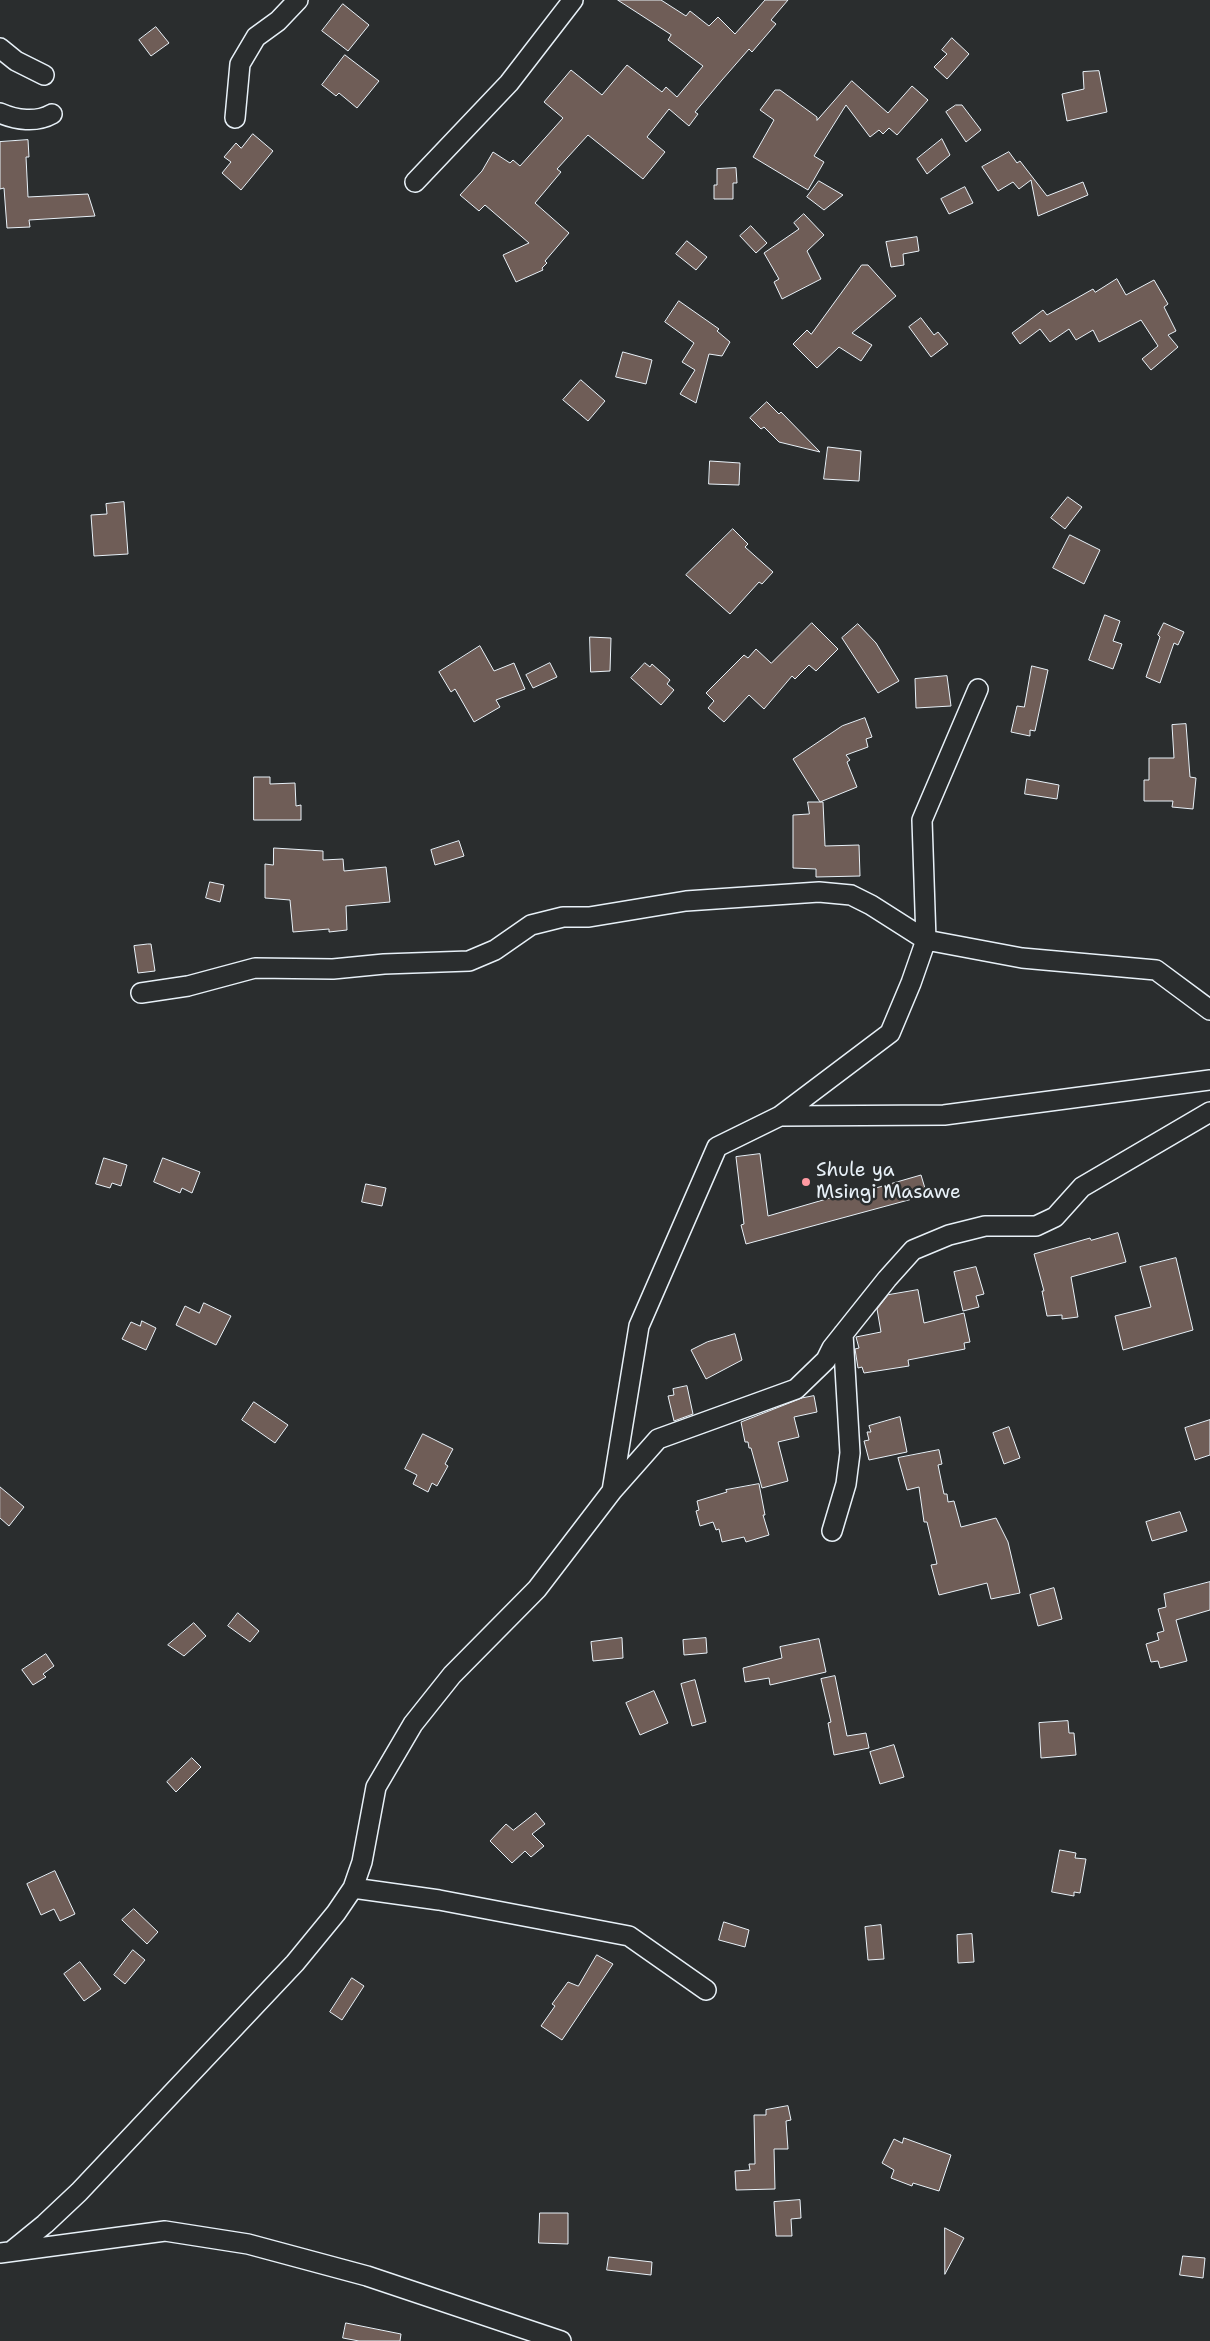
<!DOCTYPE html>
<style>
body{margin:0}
canvas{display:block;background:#2a2d2e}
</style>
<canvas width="1210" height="2341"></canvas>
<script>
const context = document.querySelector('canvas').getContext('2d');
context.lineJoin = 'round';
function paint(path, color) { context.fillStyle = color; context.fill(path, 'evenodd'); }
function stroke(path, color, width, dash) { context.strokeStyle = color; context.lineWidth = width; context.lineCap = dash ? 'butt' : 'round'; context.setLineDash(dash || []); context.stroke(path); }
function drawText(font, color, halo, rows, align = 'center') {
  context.font = font + ' "Shantell Sans",sans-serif'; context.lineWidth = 5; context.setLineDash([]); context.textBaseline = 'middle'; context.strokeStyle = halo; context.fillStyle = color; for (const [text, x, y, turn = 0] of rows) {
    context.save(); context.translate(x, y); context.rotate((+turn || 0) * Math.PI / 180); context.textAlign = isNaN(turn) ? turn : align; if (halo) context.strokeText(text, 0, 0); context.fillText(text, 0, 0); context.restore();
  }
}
const building = new Path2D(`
 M 618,0 L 661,0 L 686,16 L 690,11 L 709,26 L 718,17 L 735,34 L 765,0 L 788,0 L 771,20 L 776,24 L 752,52 L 749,49 L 722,80 L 695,112 L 698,114 L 689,126 L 669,109 L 647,137 L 665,152 L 643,179 L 588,135 L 557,169 L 561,172 L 535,203 L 569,233 L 545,261 L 547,263 L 542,268 L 543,270 L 516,282 L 503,255 L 529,243 L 485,205 L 479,211 L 460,195 L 482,171 L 493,152 L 510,163 L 513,160 L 520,166 L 563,118 L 544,102 L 571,70 L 602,95 L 627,65 L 662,92 L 666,87 L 677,97 L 703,66 L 668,40 L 671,35 Z
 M 343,4 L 369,25 L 348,51 L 322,31 Z
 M 156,27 L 169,43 L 151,56 L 139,40 Z
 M 952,38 L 969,54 L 947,79 L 934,67 L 947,54 L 942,50 Z
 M 345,55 L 379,81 L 357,108 L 339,93 L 336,96 L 322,85 Z
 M 1099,71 L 1107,112 L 1067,121 L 1062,94 L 1084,89 L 1083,72 Z
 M 852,81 L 888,113 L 912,86 L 928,100 L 897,135 L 889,128 L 883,134 L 879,130 L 870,137 L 846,105 L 814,156 L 824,162 L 808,190 L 753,157 L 774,120 L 760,110 L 775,90 L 780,90 L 817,117 L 817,120 Z
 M 956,105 L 962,105 L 981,130 L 966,142 L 946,112 Z
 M 253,134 L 273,151 L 241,190 L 222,173 L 231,162 L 224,157 L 236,143 L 241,148 Z
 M 942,139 L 950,155 L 927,174 L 917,159 Z
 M 28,140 L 29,157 L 26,157 L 28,197 L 88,194 L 95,216 L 29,220 L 30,227 L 7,228 L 4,188 L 0,189 L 0,142 Z
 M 1009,152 L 1017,163 L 1020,161 L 1047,196 L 1083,182 L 1088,195 L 1038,216 L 1031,180 L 1019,189 L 1013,182 L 998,191 L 982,167 Z
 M 736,168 L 737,183 L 733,183 L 733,199 L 714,199 L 714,185 L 717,185 L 717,169 Z
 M 819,181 L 843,195 L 824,210 L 807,197 Z
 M 965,187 L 973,203 L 949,214 L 941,199 Z
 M 804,214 L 824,235 L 807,251 L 821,279 L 782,299 L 774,282 L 779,279 L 764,253 L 799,229 L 794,223 Z
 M 751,226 L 767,243 L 756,253 L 740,236 Z
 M 917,237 L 919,251 L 903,254 L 904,265 L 891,267 L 886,242 Z
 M 687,241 L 707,257 L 696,270 L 676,254 Z
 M 862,265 L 868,265 L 896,296 L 852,333 L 872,345 L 861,361 L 839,347 L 817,368 L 793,344 L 807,330 L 811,334 Z
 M 1117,279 L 1126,295 L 1154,280 L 1168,304 L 1164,307 L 1176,331 L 1168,335 L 1178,347 L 1151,370 L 1142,359 L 1158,346 L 1141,320 L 1099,342 L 1093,330 L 1076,340 L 1069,329 L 1050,342 L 1040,329 L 1020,344 L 1012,333 L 1043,310 L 1047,315 L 1093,289 L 1095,292 Z
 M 679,301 L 719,329 L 717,331 L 730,342 L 722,356 L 709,354 L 696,403 L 680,394 L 695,370 L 682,362 L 694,343 L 665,322 Z
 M 921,318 L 934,335 L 938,332 L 948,344 L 931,357 L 909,327 Z
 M 623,352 L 652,360 L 646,384 L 616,377 Z
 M 581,380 L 605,401 L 588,421 L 563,400 Z
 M 767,402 L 779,414 L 781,412 L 820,452 L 779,442 L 764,427 L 761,429 L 750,418 Z
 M 828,447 L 861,451 L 859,481 L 824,479 Z
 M 710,461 L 740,463 L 739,485 L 709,484 Z
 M 1068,497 L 1082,507 L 1065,529 L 1051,518 Z
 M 124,502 L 128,554 L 94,556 L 91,515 L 107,514 L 106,504 Z
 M 733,529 L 748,544 L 745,547 L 773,572 L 762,584 L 759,582 L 730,614 L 686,575 Z
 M 1070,535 L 1100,550 L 1084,584 L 1053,568 Z
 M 1105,615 L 1120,621 L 1113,641 L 1122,644 L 1113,669 L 1089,660 Z
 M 812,623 L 838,649 L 816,671 L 809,665 L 795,679 L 792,676 L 764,709 L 749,695 L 724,722 L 708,708 L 714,701 L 706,693 L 744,655 L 748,658 L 756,649 L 771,663 Z
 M 1164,623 L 1184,632 L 1178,645 L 1174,643 L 1160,683 L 1146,677 L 1160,637 L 1158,635 Z
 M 858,624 L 876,643 L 899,681 L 878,693 L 842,638 Z
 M 590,637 L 611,638 L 610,671 L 591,672 Z
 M 480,646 L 494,671 L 514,663 L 525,689 L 496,700 L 500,707 L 474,722 L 455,689 L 451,692 L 439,672 Z
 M 550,663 L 557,677 L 533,688 L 526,675 Z
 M 645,663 L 650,667 L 652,664 L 670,680 L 667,684 L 674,690 L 661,705 L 631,678 Z
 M 1032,666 L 1048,670 L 1035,731 L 1030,730 L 1030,736 L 1011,732 L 1017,706 L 1024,707 Z
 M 947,676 L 951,706 L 916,708 L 915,679 Z
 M 865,718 L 872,737 L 866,739 L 868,747 L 846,755 L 850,760 L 847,762 L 857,787 L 820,802 L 793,759 L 842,726 Z
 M 1186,724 L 1190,777 L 1196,778 L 1193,809 L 1172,807 L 1173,801 L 1144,801 L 1144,780 L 1149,780 L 1149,758 L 1174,758 L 1172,725 Z
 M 254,777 L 270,777 L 270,784 L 295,783 L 296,806 L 301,805 L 301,820 L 254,820 Z
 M 1027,779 L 1059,785 L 1057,799 L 1025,794 Z
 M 808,802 L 823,802 L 825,846 L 859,845 L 860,876 L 816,877 L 816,869 L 793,868 L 793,815 L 809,814 Z
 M 459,841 L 464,856 L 435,865 L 431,850 Z
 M 274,848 L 323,851 L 323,860 L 343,859 L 344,871 L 386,867 L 390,902 L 346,906 L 347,930 L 329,932 L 329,929 L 293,932 L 290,900 L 265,898 L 265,864 L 273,865 Z
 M 210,882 L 224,885 L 220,902 L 206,898 Z
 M 148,944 L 151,944 L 155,971 L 138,973 L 134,946 Z
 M 760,1154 L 768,1216 L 854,1191 L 855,1194 L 921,1175 L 927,1195 L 746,1244 L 741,1225 L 744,1224 L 736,1157 Z
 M 104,1158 L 127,1165 L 121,1186 L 112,1183 L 110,1188 L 96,1184 Z
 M 163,1158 L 200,1172 L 192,1193 L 182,1188 L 180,1193 L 154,1182 Z
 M 366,1184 L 386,1188 L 382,1206 L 362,1202 Z
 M 1118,1233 L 1126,1262 L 1071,1277 L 1078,1317 L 1062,1319 L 1062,1315 L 1047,1316 L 1042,1291 L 1044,1291 L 1034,1254 L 1090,1238 L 1091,1240 Z
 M 1176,1258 L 1193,1330 L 1123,1350 L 1115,1316 L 1151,1307 L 1140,1267 Z
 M 976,1267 L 984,1294 L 976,1296 L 979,1307 L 963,1311 L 954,1272 Z
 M 918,1290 L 924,1323 L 964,1313 L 970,1342 L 964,1343 L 965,1349 L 908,1360 L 909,1366 L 864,1373 L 862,1367 L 858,1368 L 855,1349 L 859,1348 L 856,1337 L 881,1332 L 877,1309 L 888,1295 Z
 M 204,1303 L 231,1316 L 216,1345 L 176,1325 L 185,1306 L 199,1313 Z
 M 142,1321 L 156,1328 L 146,1350 L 122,1339 L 131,1322 L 140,1326 Z
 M 735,1334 L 742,1360 L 706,1379 L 691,1350 L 707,1342 Z
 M 687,1386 L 693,1414 L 674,1421 L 668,1396 L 674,1395 L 673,1389 Z
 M 814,1396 L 817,1412 L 794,1417 L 799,1437 L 778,1442 L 788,1481 L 762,1488 L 751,1448 L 749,1448 L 748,1442 L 745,1442 L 741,1422 L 802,1398 Z
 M 254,1402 L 288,1425 L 275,1443 L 242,1420 Z
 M 900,1417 L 907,1452 L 869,1460 L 864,1441 L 869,1440 L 867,1432 L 871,1432 L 869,1426 Z
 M 1210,1420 L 1210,1455 L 1195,1460 L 1185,1428 Z
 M 1009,1427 L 1020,1458 L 1004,1464 L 993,1433 Z
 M 423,1434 L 453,1449 L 445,1464 L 448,1466 L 437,1486 L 432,1483 L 428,1492 L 413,1484 L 417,1475 L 405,1469 Z
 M 939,1450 L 942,1464 L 938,1465 L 944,1494 L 947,1494 L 948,1502 L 954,1501 L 961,1527 L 996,1518 L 1008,1542 L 1020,1593 L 991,1599 L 987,1583 L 939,1595 L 931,1565 L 937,1564 L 927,1522 L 924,1522 L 919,1487 L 907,1490 L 898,1458 Z
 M 759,1484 L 765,1515 L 763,1515 L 769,1535 L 746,1542 L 744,1537 L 722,1542 L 719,1529 L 716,1530 L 713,1522 L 700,1526 L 696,1511 L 699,1510 L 697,1501 L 727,1492 L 726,1490 Z
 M 0,1487 L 24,1507 L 9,1526 L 0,1518 Z
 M 1180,1512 L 1187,1531 L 1152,1541 L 1146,1522 Z
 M 1210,1582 L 1210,1610 L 1176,1620 L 1187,1661 L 1160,1668 L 1158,1661 L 1151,1662 L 1146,1644 L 1159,1640 L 1157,1633 L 1164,1631 L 1158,1609 L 1166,1607 L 1164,1594 Z
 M 1054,1588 L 1062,1619 L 1038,1626 L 1030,1595 Z
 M 238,1613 L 259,1631 L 250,1642 L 228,1626 Z
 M 194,1623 L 206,1636 L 184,1656 L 168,1645 Z
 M 622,1638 L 623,1658 L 593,1661 L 591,1642 Z
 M 706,1638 L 707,1653 L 684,1655 L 683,1640 Z
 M 819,1639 L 826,1672 L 770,1685 L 769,1678 L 745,1682 L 743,1668 L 782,1658 L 780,1647 Z
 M 46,1654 L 54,1666 L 43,1674 L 46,1677 L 33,1685 L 22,1670 Z
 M 835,1676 L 847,1736 L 866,1733 L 869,1748 L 834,1755 L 828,1723 L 831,1722 L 821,1679 Z
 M 695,1680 L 706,1722 L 692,1726 L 681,1684 Z
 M 654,1691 L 668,1723 L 640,1735 L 626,1703 Z
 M 1068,1721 L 1069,1733 L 1074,1733 L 1076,1755 L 1041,1758 L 1039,1723 Z
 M 894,1745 L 904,1777 L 880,1784 L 870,1752 Z
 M 192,1758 L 201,1767 L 176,1792 L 167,1782 Z
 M 536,1813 L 545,1824 L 532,1834 L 544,1846 L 531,1857 L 525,1851 L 512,1863 L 490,1841 L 506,1824 L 513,1830 Z
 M 1060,1850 L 1076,1853 L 1075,1858 L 1086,1859 L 1080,1893 L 1074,1892 L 1074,1896 L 1052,1892 Z
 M 55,1871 L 75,1914 L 60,1921 L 54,1909 L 41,1915 L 27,1884 Z
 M 134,1909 L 158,1932 L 147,1944 L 122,1920 Z
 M 724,1922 L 749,1930 L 745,1947 L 719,1940 Z
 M 881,1925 L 884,1959 L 868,1960 L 865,1927 Z
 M 972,1934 L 974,1962 L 958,1963 L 957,1935 Z
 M 133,1950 L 145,1960 L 125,1984 L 114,1975 Z
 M 597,1955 L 613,1964 L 562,2040 L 541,2026 L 555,2006 L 552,2004 L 568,1982 L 578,1986 Z
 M 80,1962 L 101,1989 L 84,2001 L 64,1974 Z
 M 352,1978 L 364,1986 L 342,2020 L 330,2012 Z
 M 788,2106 L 791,2120 L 786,2121 L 788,2149 L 774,2149 L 775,2189 L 736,2190 L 735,2171 L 750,2170 L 749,2164 L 755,2164 L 754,2115 L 766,2115 L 766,2110 Z
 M 904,2138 L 951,2155 L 939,2191 L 913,2183 L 912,2186 L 891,2178 L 894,2170 L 882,2163 L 894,2139 L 902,2143 Z
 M 800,2200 L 801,2218 L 791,2219 L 792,2236 L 776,2236 L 774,2202 Z
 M 540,2213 L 568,2213 L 568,2244 L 539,2243 Z
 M 945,2228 L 964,2238 L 945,2274 Z
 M 1183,2256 L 1205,2258 L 1203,2278 L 1180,2275 Z
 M 609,2257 L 652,2262 L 651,2275 L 607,2270 Z
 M 346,2323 L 401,2334 L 400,2341 L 359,2341 L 343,2338 Z`);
paint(building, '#6f5d57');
stroke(building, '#e8f1f8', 1);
const minor = new Path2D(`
 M 0,48 L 16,61 L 44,75
 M 0,113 C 16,120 36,123 52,114
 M 235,118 L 240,64 L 256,37 L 278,21 L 298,0
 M 415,182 L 509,83 L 573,0
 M 141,993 L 188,986 L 255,968 L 333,969 L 384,964 L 469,961 L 495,950 L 531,925 L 563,917 L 589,917 L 686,901 L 819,892 L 851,895 L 871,905 L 926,940 L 1022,958 L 1156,970 L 1210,1010
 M 780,1116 L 944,1115 L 1210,1080
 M 612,1491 L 639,1326 L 717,1147 L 780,1116 L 890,1033 L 911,983 L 926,940 L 922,820 L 978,689
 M 832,1531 L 846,1484 L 850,1453 L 843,1334
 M 353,1888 L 439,1900 L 629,1936 L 706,1990
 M 13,2250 L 45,2224 L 79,2192 L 295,1963 L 336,1913 L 353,1888 L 362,1862 L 376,1787 L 413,1724 L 452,1675 L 537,1589 L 612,1491 L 658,1439 L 796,1389 L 826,1360 L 832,1348 L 887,1279 L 913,1250 L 949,1235 L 985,1226 L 1036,1226 L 1055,1217 L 1082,1187 L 1210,1112
 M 0,2253 L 165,2231 L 248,2244 L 367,2276 L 561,2341`);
stroke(minor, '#e8f1f8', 22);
stroke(minor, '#2a2d2e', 19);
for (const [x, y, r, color] of [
 [806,1182,5,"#ff9aa2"]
]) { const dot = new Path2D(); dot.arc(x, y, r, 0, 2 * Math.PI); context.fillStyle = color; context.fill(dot); stroke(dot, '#2a2d2e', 2); }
drawText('19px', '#e8f1f8', '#2a2d2e', [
 ["Shule ya",816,1171],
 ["Msingi Masawe",816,1193]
], 'left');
</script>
